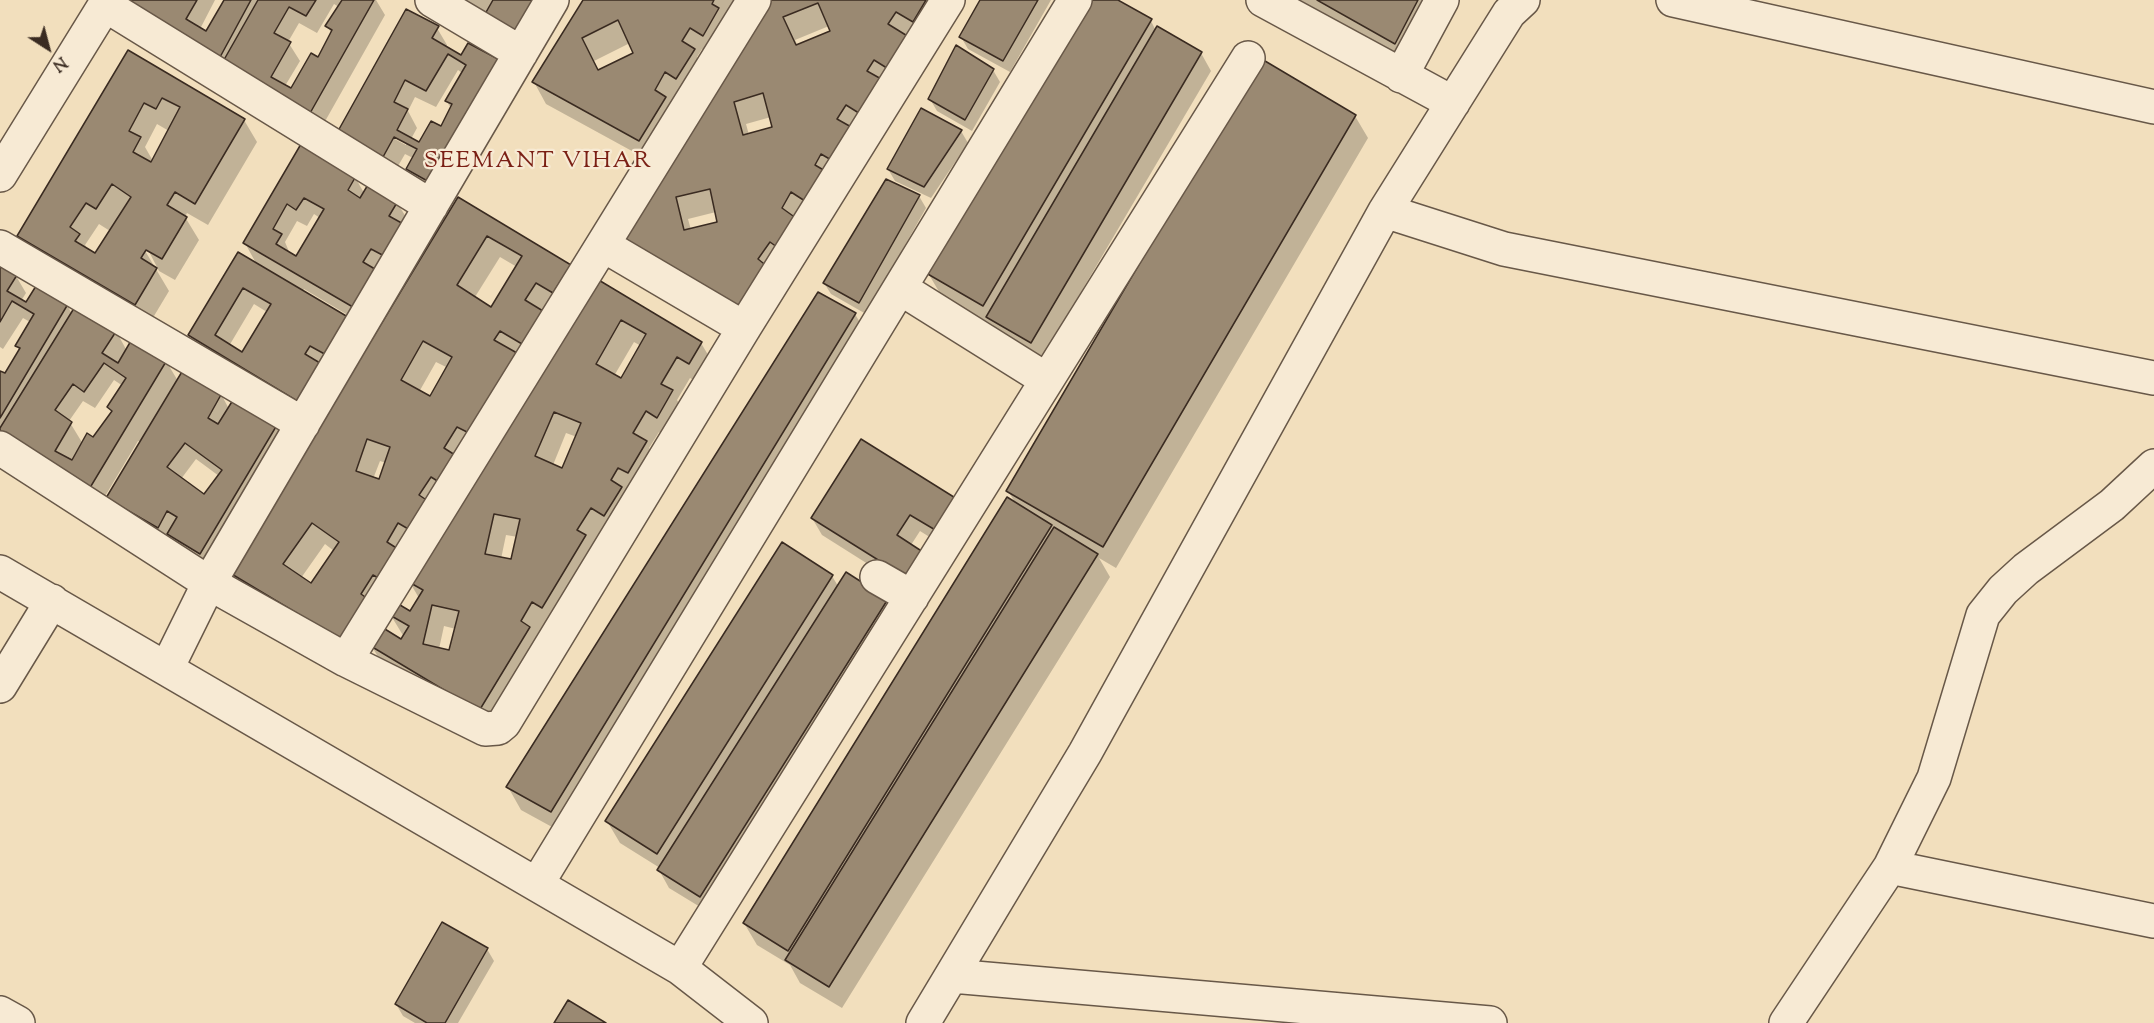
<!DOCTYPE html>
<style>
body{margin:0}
#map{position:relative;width:2154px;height:1023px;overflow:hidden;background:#f2dfbd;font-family:"Sorts Mill Goudy",serif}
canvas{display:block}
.north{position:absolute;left:18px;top:18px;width:60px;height:60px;-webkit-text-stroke:4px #f7ead4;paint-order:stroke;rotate:144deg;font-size:16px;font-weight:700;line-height:24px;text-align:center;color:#3a2b21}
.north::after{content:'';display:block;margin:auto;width:21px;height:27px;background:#3a2b21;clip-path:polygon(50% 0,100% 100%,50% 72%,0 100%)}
</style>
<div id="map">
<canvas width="2154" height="1023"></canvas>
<div class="north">N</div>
</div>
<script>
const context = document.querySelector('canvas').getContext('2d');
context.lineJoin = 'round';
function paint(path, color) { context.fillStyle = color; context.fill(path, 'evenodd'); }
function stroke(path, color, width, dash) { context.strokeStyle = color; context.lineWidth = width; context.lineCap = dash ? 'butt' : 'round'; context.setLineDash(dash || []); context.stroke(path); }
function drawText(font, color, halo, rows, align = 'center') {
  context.font = font + ' "Sorts Mill Goudy",serif'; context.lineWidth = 4.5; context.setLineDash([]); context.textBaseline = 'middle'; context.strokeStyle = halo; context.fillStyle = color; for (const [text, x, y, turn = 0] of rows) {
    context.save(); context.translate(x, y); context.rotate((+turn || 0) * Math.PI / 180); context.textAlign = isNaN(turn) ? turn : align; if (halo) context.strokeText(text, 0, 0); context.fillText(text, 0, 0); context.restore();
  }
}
paint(new Path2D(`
 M 133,0 L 215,0 L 200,29 L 207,33 L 226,0 L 376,0 L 385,15 L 319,132 ZM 334,4 L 339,7 L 327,26 L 332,34 L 318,59 L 292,90 L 285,86 L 300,61 L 288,42 L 299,23 L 317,33 Z
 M 443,0 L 554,0 L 527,47 Z
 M 585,0 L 750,0 L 716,57 L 702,49 L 697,57 L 706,73 L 652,162 L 546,104 L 534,82 ZM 630,43 L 635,54 L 599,71 L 594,61 Z
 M 770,0 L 939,0 L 773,278 L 638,262 ZM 829,26 L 832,32 L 798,46 L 795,40 ZM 771,117 L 774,128 L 749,135 L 746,124 ZM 716,212 L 719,223 L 691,230 L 688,219 Z
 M 982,0 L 1051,0 L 1010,72 L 968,49 L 961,37 Z
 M 1115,0 L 1151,21 L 1156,31 L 1201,53 L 1211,71 L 1041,360 L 998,334 L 993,325 L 941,295 L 928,273 Z
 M 1292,0 L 1442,0 L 1408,65 Z
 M 437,28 L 447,45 L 446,48 L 462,57 L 499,62 L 442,200 L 418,186 L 408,169 L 413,158 L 405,154 L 394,173 L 350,149 ZM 458,70 L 462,73 L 446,101 L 452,109 L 442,128 L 419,144 L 411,139 L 417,128 L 408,111 L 415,97 L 436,107 ZM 389,132 L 406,142 L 406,145 L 387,135 Z
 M 128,52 L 244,120 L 257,142 L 208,225 L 187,213 L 185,217 L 199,240 L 175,280 L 159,271 L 144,242 L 141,244 L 169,291 L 148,326 L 31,258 L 18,236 ZM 157,124 L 169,131 L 153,161 L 145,147 ZM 99,224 L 110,231 L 95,255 L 89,251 L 85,245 Z
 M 993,70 L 1000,82 L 972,131 L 937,111 L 930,99 Z
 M 1355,116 L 1368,138 L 1116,568 L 1099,558 L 1110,577 L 842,1008 L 800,983 L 790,965 L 757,945 L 744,923 L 1016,504 L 1008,491 Z
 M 961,131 L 968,143 L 931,198 L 895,181 L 888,169 Z
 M 302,146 L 355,177 L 364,193 L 397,202 L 407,219 L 368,327 L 304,289 L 302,292 L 352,321 L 313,420 L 200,353 L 190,336 L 257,265 L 245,243 ZM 314,214 L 320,218 L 297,258 L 290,254 L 285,242 L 297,221 L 307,226 ZM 254,304 L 267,312 L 243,354 L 229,346 Z
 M 887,181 L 919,196 L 926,208 L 866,314 L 831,294 L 824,283 Z
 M 458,199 L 570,266 L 356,662 L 244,595 L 231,573 ZM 500,257 L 517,267 L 492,309 L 475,297 ZM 538,315 L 520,351 L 517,350 ZM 436,362 L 448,368 L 430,398 L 419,392 ZM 380,461 L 386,463 L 379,481 L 373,479 ZM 325,544 L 334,551 L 311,585 L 301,578 Z
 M 0,266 L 16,276 L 26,293 L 21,301 L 27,304 L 67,305 L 72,314 L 116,331 L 127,351 L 166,361 L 178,381 L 221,394 L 229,409 L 276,427 L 286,444 L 210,570 L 179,552 L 171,538 L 168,545 L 118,515 L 141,442 L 138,441 L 98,508 L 0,440 L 0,374 L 6,375 L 20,351 L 17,346 L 30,322 L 23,318 L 3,349 L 0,347 ZM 114,380 L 123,386 L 109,408 L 112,413 L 94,439 L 83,444 L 69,421 L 83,401 L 95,408 ZM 196,459 L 219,476 L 205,496 L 181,479 Z
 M 593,278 L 701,343 L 714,365 L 702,385 L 690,378 L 677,400 L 685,414 L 670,439 L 659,432 L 649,448 L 659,465 L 555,629 L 545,623 L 535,639 L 542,650 L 492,732 L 384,667 L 371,645 L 401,641 L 404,637 L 390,614 L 411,613 L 419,598 L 409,581 ZM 634,342 L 641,346 L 622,381 L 614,376 ZM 566,433 L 577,437 L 563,470 L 553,465 ZM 506,535 L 518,537 L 513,561 L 501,559 ZM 444,626 L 456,629 L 451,652 L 439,649 Z
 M 855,314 L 868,336 L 563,833 L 521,810 L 508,787 Z
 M 956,500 L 947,548 L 920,531 L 911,545 L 917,595 L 822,535 L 812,518 Z
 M 832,576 L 838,586 L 887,600 L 897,617 L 710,913 L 669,888 L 659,870 L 660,868 L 620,843 L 607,821 Z
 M 487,949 L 494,961 L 458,1023 L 415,1023 L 403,1016 L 396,1004 Z`), '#0003');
const building = new Path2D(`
 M 131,0 L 197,0 L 186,19 L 206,31 L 224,0 L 251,0 L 219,59 L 126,9 Z
 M 258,0 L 316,0 L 306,16 L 289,7 L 274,33 L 291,42 L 271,77 L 291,88 L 311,53 L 318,57 L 332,30 L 325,26 L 342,0 L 374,0 L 309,115 L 221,65 Z
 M 493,0 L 534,0 L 516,31 L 485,14 Z
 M 583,0 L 714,0 L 712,4 L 719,8 L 703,36 L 690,28 L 682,41 L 695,49 L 676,79 L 665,72 L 655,90 L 666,97 L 639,141 L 532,82 ZM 618,20 L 633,53 L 598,70 L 582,38 Z
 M 768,0 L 926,0 L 913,22 L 896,12 L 888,24 L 909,37 L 890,70 L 874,60 L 867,71 L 883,80 L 862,115 L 846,105 L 837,119 L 853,128 L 833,161 L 821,154 L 815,165 L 827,172 L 808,203 L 791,192 L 782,208 L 800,221 L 781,250 L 770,242 L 758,259 L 768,267 L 742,310 L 623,240 ZM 818,3 L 830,31 L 796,45 L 783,17 ZM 763,93 L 772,127 L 743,135 L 734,102 ZM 710,189 L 717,222 L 684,230 L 676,197 Z
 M 980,0 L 1038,0 L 1003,61 L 959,37 Z
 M 1087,0 L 1118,0 L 1152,19 L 983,306 L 926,273 Z
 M 1317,0 L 1418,0 L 1395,44 Z
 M 406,9 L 439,26 L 432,38 L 461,55 L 468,43 L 500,60 L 431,183 L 406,169 L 417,149 L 394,137 L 383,157 L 338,131 ZM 448,54 L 466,65 L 445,101 L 452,104 L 441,126 L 431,121 L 419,142 L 397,130 L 408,109 L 394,102 L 405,80 L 426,91 Z
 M 1157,26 L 1202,52 L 1031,343 L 986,317 Z
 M 956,45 L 994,69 L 965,120 L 928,99 Z
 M 128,50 L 245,119 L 195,204 L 175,192 L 167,205 L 187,217 L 162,259 L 146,250 L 141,258 L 157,268 L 135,305 L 17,236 ZM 162,98 L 180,107 L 151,162 L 133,152 L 141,137 L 129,131 L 144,103 L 156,109 ZM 112,184 L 131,197 L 95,253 L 75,241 L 80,234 L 70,227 L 86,203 L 96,209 Z
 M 1260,58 L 1356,115 L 1103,547 L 1006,491 Z
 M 921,108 L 962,130 L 924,187 L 887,169 Z
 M 301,144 L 356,176 L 348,190 L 360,198 L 369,183 L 398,201 L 389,216 L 407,226 L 388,258 L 371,249 L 363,262 L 380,272 L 358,310 L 243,243 ZM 304,198 L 324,209 L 296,256 L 276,244 L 282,234 L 273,229 L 287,204 L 296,210 Z
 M 886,179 L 920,195 L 859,303 L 823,283 Z
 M 458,197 L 571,265 L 553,293 L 536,283 L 525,300 L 543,311 L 522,344 L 500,331 L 494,340 L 517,353 L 469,433 L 457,427 L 444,448 L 455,455 L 439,482 L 431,477 L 419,495 L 428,501 L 410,530 L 398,523 L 387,542 L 398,549 L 380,579 L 373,575 L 361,594 L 368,599 L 343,641 L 230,573 ZM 487,236 L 522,256 L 491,307 L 457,285 ZM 423,341 L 452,357 L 430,396 L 401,380 ZM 367,439 L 390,447 L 379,479 L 356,471 ZM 312,523 L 339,542 L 311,583 L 283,564 Z
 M 238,252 L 353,320 L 330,357 L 310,346 L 305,354 L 325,366 L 302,404 L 188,335 ZM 243,288 L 271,304 L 242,352 L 215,335 Z
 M 0,265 L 17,275 L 7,291 L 26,302 L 36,286 L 68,304 L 0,418 L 0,371 L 5,373 L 20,348 L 15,346 L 34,314 L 12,301 L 0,322 Z
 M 592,276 L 702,342 L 689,364 L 677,357 L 661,384 L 673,390 L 657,418 L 646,411 L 633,433 L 647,441 L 628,473 L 618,468 L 611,480 L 622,487 L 604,516 L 591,508 L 577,530 L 586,535 L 542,608 L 532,602 L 521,621 L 530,627 L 479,711 L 369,645 L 380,626 L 401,639 L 409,626 L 388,614 L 395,602 L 410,611 L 423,590 L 407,581 ZM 621,320 L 646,334 L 621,378 L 596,364 ZM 554,412 L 581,423 L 562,468 L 535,456 ZM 494,514 L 520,519 L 511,559 L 485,554 ZM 432,605 L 459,611 L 449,650 L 423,644 Z
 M 818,292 L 856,313 L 551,812 L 506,787 Z
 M 76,305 L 117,330 L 102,353 L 118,363 L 132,339 L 167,360 L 88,491 L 0,438 L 0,428 ZM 104,363 L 126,378 L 107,407 L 112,411 L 93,437 L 87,433 L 72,460 L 55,451 L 72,422 L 55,410 L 73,384 L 84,392 Z
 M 183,370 L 222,393 L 208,418 L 218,424 L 233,400 L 277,425 L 200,554 L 167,534 L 177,517 L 167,511 L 158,528 L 106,498 ZM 185,443 L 222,470 L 204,494 L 167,467 Z
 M 861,439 L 957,499 L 937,531 L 910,515 L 897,535 L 923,552 L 907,578 L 811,518 Z
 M 1007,497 L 1052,525 L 788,951 L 743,923 Z
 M 1054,527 L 1098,554 L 829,987 L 785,960 Z
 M 782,542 L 833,575 L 657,854 L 605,821 Z
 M 846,572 L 888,599 L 700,897 L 657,870 Z
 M 442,922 L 488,948 L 445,1023 L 427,1023 L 395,1004 Z
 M 568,1000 L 606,1023 L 554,1023 Z`);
paint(building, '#9a8972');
stroke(building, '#3a2b21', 1.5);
const street = new Path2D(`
 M 432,0 L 521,53
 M 1263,0 L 1453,103
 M 1673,0 L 2154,107
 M 105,5 L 431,206
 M 1401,76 L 1442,0
 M 0,175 L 108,0
 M 1385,211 L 1504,249 L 2154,378
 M 603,245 L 744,328
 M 0,247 L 303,424
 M 900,288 L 1047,380
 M 0,448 L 209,583 L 346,660 L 485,729 L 498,728 L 504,723 L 744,328 L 948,0
 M 0,572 L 680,968 L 751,1023
 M 877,577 L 912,597
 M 346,660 L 754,0
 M 167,668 L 209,583 L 552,0
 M 0,686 L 52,601
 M 1890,867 L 2154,921
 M 537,884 L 1075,0
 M 680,968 L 1248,58
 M 952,976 L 1490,1023
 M 0,1013 L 18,1023
 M 923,1023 L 1085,753 L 1385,211 L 1509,13 L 1523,0
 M 1786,1023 L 1890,867 L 1934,778 L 1983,615 L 2003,590 L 2026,569 L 2112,505 L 2154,466`);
stroke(street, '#685848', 36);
stroke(street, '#f7ead4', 33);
context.letterSpacing = '1.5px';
drawText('24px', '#7a1f14', '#f7ead4', [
 ["SEEMANT VIHAR",538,163]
]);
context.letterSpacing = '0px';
</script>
